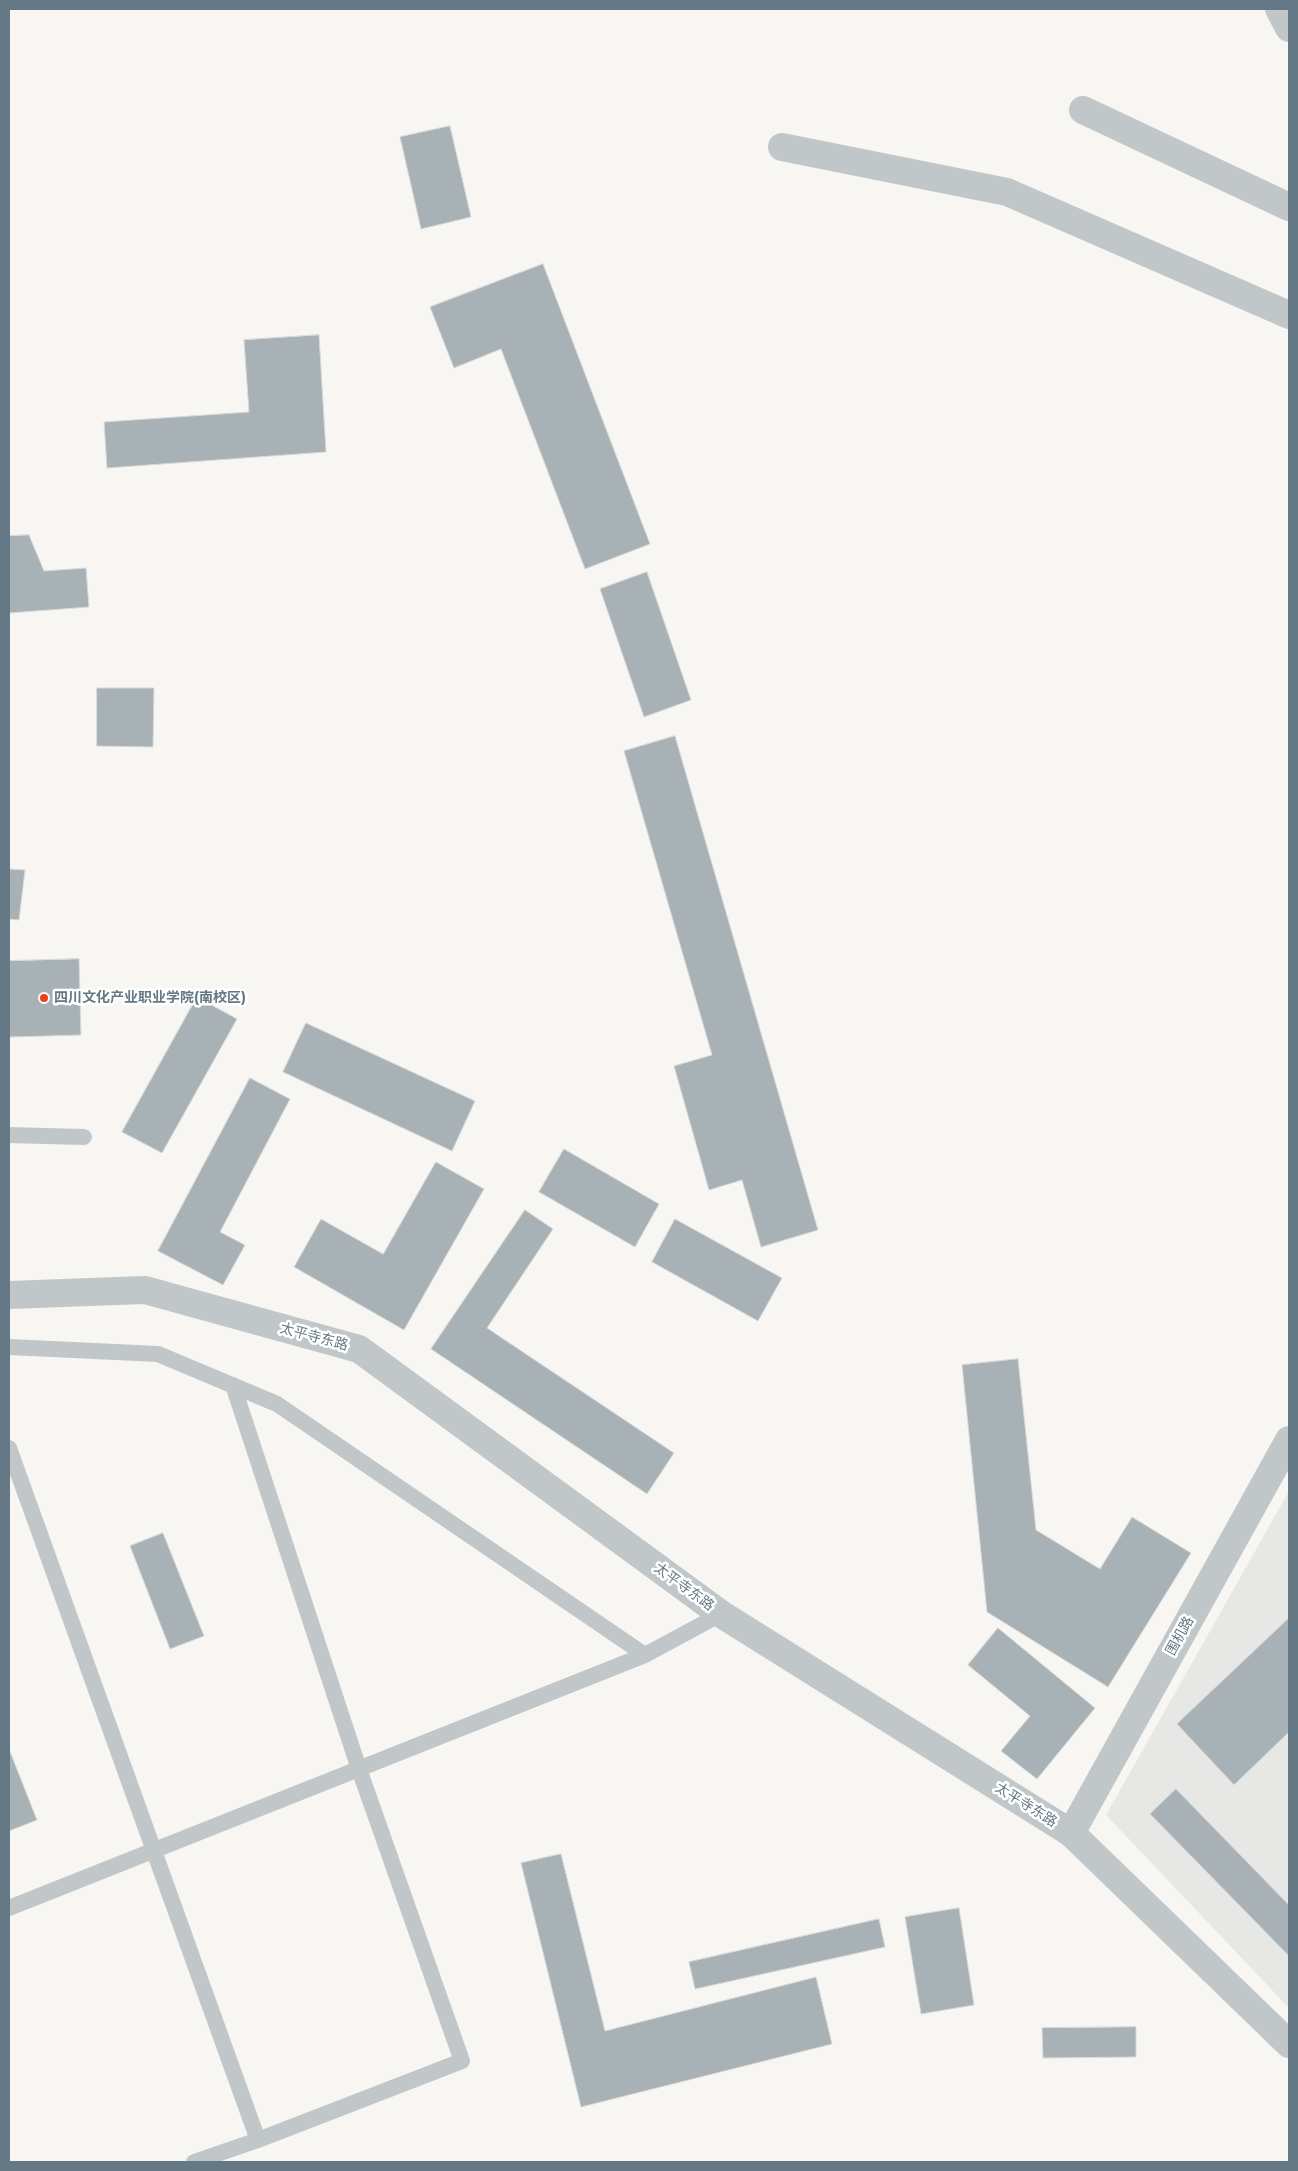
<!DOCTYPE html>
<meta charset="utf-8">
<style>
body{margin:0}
#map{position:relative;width:1298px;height:2171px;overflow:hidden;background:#f7f6f3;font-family:Montserrat,sans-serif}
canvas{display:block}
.frame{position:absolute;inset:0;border:10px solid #647985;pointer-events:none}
</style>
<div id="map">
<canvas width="1298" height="2171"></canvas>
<div class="frame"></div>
</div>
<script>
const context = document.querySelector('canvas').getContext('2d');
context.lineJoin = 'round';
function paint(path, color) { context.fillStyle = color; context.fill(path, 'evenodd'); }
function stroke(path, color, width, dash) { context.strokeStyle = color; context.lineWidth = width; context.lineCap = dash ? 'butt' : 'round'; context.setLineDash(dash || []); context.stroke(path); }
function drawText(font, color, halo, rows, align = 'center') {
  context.font = font + ' Montserrat,"Noto Sans SC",sans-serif'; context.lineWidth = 5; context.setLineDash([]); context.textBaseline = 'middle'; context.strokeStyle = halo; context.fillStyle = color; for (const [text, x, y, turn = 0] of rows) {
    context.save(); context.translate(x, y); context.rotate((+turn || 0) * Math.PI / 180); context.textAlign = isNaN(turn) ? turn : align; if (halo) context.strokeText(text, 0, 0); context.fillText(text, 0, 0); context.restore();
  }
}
paint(new Path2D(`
 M 1289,1491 L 1289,2008 L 1106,1815 Z`), '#e7e8e6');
const building = new Path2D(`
 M 450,126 L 471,217 L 421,229 L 400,137 Z
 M 543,264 L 650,544 L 585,569 L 501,349 L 454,368 L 430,307 Z
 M 319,335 L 326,452 L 107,468 L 104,422 L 249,412 L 244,340 Z
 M 29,535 L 44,571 L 86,568 L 89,607 L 9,613 L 9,536 Z
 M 647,572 L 691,700 L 644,717 L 600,589 Z
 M 97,688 L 154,688 L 153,747 L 97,746 Z
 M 675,736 L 818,1230 L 761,1247 L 742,1180 L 709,1190 L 674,1066 L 712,1055 L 624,751 Z
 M 9,869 L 25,870 L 19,920 L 9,919 Z
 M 79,959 L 81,1035 L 9,1037 L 9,961 Z
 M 197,997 L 237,1019 L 162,1153 L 122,1132 Z
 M 306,1023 L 475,1101 L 452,1151 L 283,1072 Z
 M 250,1078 L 290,1099 L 220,1232 L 245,1245 L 223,1285 L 158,1251 Z
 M 564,1149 L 659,1204 L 635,1247 L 539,1192 Z
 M 436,1162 L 484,1189 L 404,1330 L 294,1267 L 321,1219 L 383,1254 Z
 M 525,1210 L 553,1229 L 487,1328 L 674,1453 L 647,1494 L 431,1349 Z
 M 675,1219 L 782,1278 L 758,1321 L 652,1262 Z
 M 1018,1359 L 1036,1530 L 1100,1569 L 1132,1517 L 1191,1553 L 1108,1687 L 987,1612 L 962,1365 Z
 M 163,1533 L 204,1636 L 170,1649 L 130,1546 Z
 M 1289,1618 L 1289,1732 L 1234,1785 L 1177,1724 Z
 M 998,1628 L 1095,1708 L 1037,1779 L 1001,1751 L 1030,1716 L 968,1665 Z
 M 9,1749 L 37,1820 L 9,1831 Z
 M 1176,1789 L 1289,1905 L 1289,1956 L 1150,1814 Z
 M 561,1854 L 605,2031 L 816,1977 L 832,2044 L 581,2107 L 521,1863 Z
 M 959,1908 L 974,2005 L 921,2014 L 905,1917 Z
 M 879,1919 L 885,1947 L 695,1989 L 689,1962 Z
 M 1136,2027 L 1136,2057 L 1043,2058 L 1042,2028 Z`);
paint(building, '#a8b2b6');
stroke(building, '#d8d8d6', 1);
stroke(new Path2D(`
 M 9,1135 L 84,1137
 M 9,1347 L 158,1354 L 277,1404 L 645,1655
 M 9,1448 L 258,2140
 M 9,1908 L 645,1655 L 721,1614
 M 194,2162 L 258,2140 L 462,2061 L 359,1769 L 233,1385`), '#c1c7c9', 16);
stroke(new Path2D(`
 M 1279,9 L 1289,28
 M 1083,110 L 1289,207
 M 782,147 L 1007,192 L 1289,315
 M 9,1295 L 145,1290 L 359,1349 L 721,1614 L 1071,1833 L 1289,2044`), '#c1c7c9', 28);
stroke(new Path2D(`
 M 1071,1833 L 1289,1440`), '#c1c7c9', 28);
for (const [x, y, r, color] of [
 [44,998,5,"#ea4020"]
]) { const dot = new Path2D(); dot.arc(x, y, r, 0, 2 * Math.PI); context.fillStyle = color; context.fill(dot); stroke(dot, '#fff', 2); }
drawText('bold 14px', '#647985', '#fff', [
 ["四川文化产业职业学院(南校区)",54,998]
], 'left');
drawText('14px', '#647985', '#fff', [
 ["太平寺东路",314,1337,15],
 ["太平寺东路",684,1587,36],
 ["围机路",1180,1636,-61],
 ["太平寺东路",1026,1805,32]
]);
</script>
